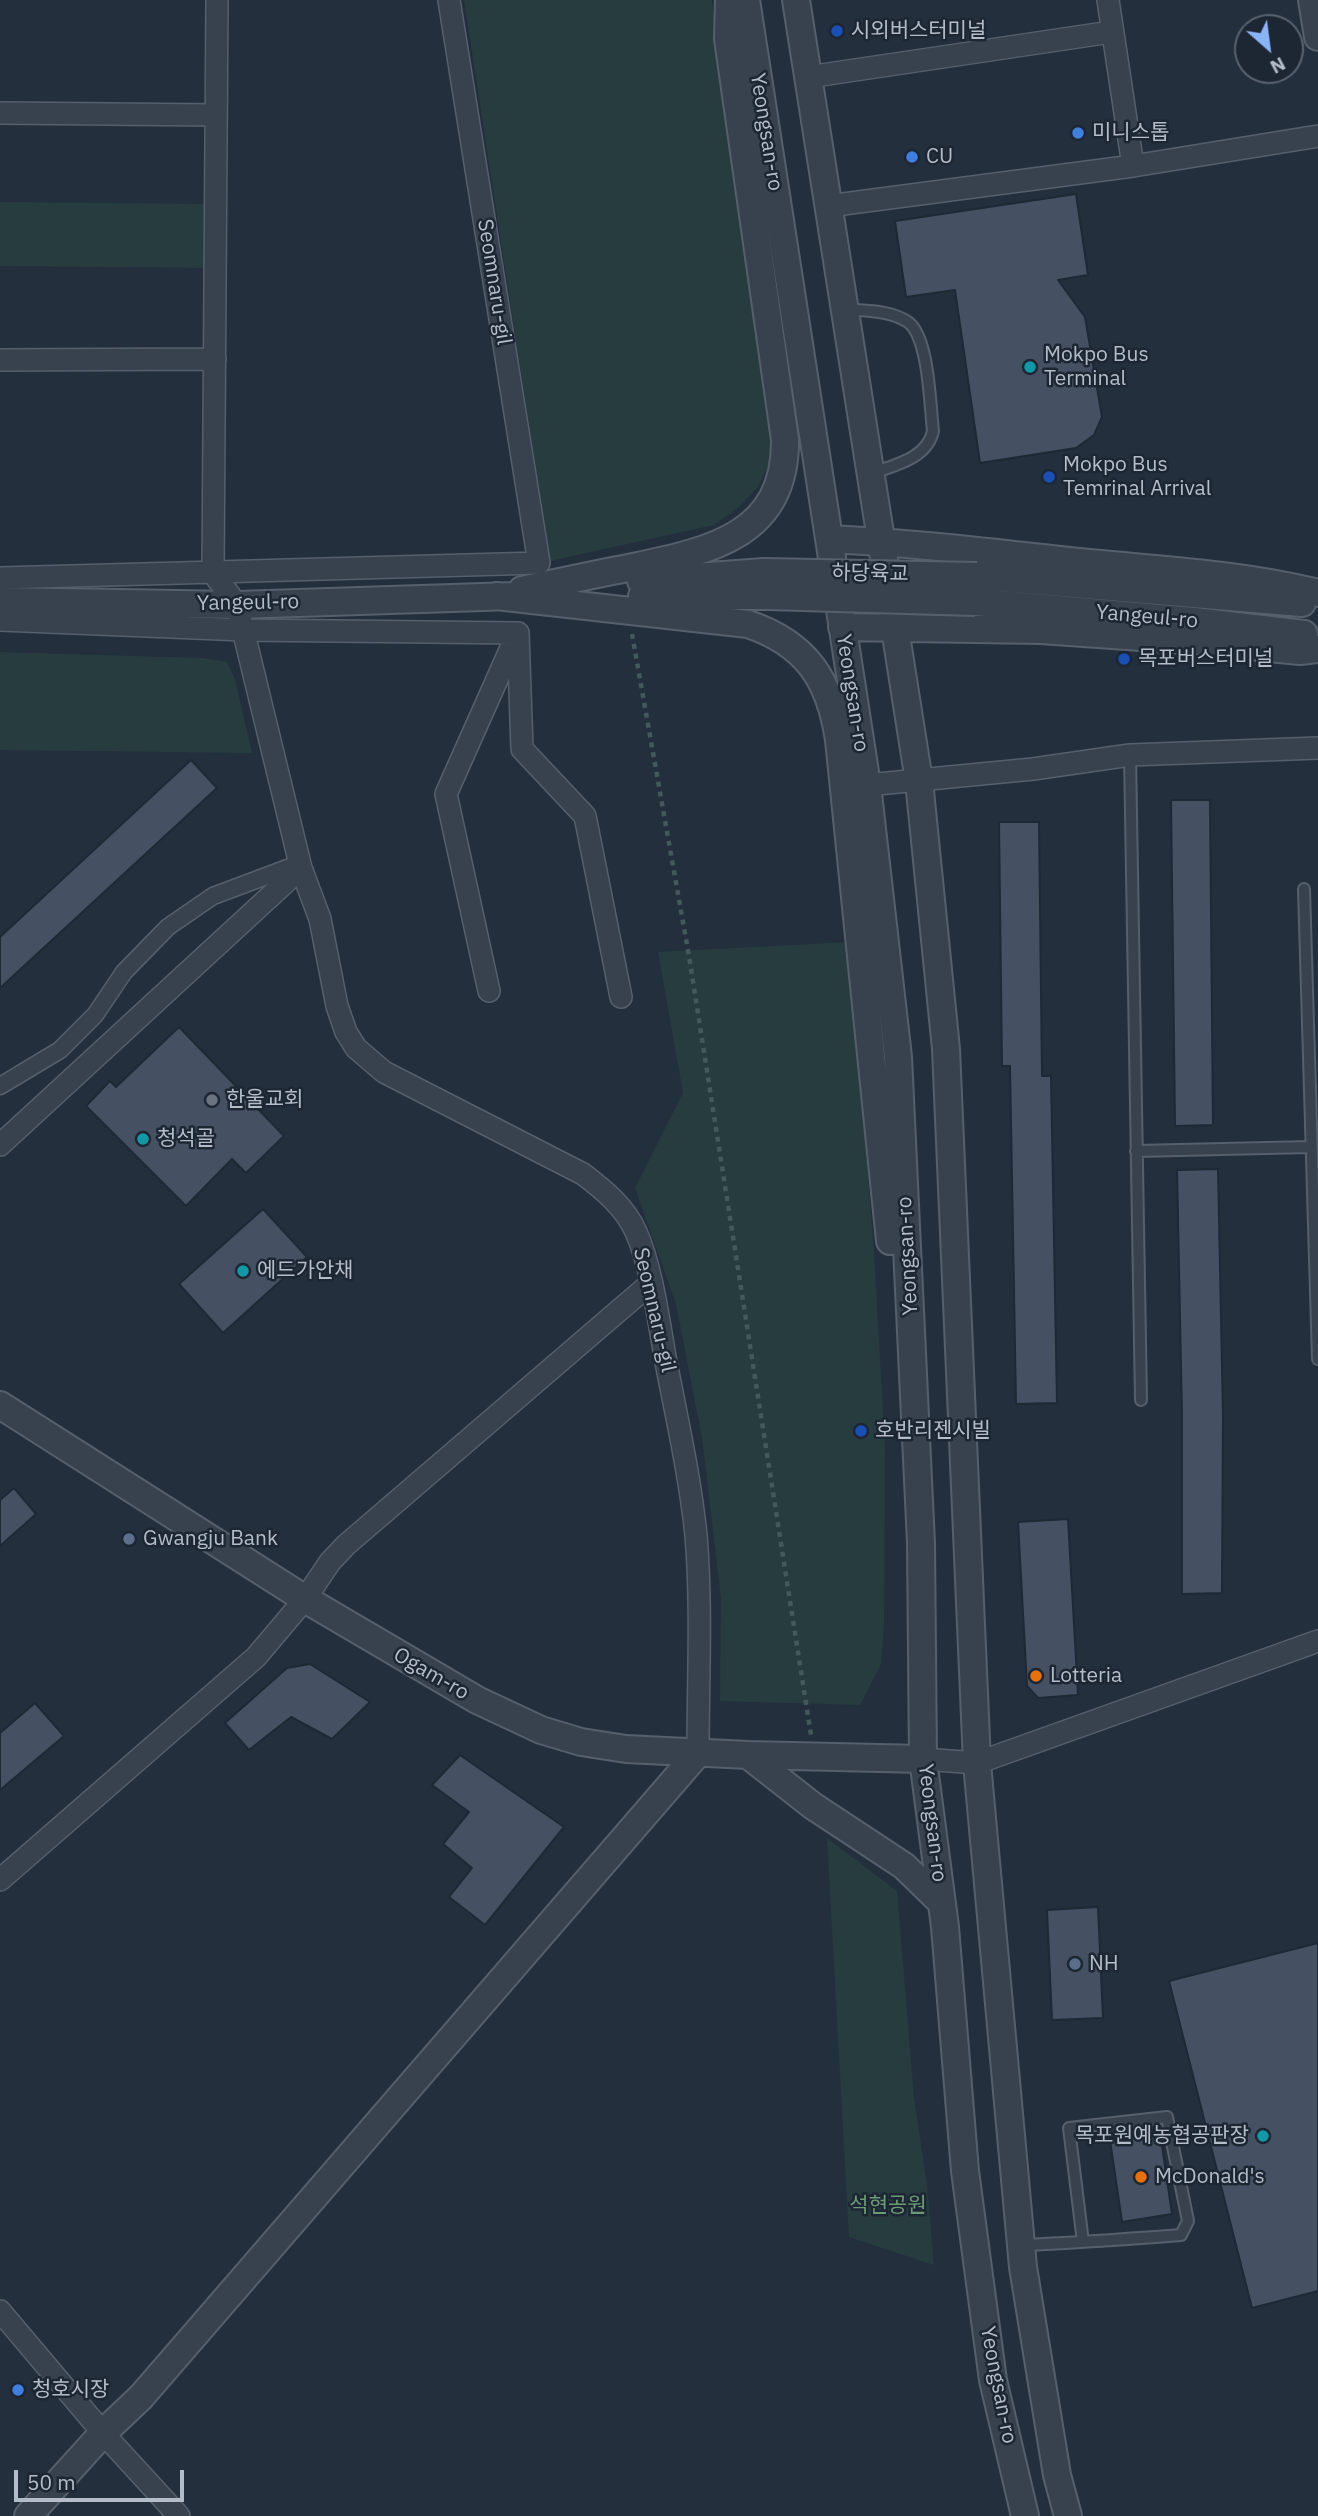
<!DOCTYPE html>
<meta charset="utf-8">
<style>
body{margin:0}
#map{position:relative;width:1318px;height:2516px;overflow:hidden;background:#242f3e;font-family:"IBM Plex Sans",sans-serif}
canvas{display:block}
.north{position:absolute;left:1234px;top:14px;width:70px;height:70px;box-sizing:border-box;background:#1d2633;border:2px solid #59626f;border-radius:50%;rotate:152deg;font-size:19px;font-weight:700;line-height:28px;text-align:center;color:#b4bcc9}
.north::after{content:'';display:block;margin:auto;width:24px;height:32px;background:#8ab4f8;clip-path:polygon(50% 0,100% 100%,50% 72%,0 100%)}
.scale{position:absolute;left:14px;top:2470px;width:170px;height:32px;box-sizing:border-box;border:4px solid #b4bcc9;border-top:0;padding-left:9px;font-size:21px;line-height:24px;white-space:nowrap;color:#b4bcc9;-webkit-text-stroke:5px #1d2633;paint-order:stroke}
</style>
<div id="map">
<canvas width="1318" height="2516"></canvas>
<div class="north">N</div>
<div class="scale">50 m</div>
</div>
<script>
const context = document.querySelector('canvas').getContext('2d');
context.lineJoin = 'round';
function paint(path, color) { context.fillStyle = color; context.fill(path, 'evenodd'); }
function stroke(path, color, width, dash) { context.strokeStyle = color; context.lineWidth = width; context.lineCap = dash ? 'butt' : 'round'; context.setLineDash(dash || []); context.stroke(path); }
function drawText(font, color, halo, rows, align = 'center') {
  context.font = font + ' "IBM Plex Sans","Noto Sans KR",sans-serif'; context.lineWidth = 5; context.setLineDash([]); context.textBaseline = 'middle'; context.strokeStyle = halo; context.fillStyle = color; for (const [text, x, y, turn = 0] of rows) {
    context.save(); context.translate(x, y); context.rotate((+turn || 0) * Math.PI / 180); context.textAlign = isNaN(turn) ? turn : align; if (halo) context.strokeText(text, 0, 0); context.fillText(text, 0, 0); context.restore();
  }
}
paint(new Path2D(`
 M 464,0 L 712,0 L 772,436 L 769,464 L 758,487 L 738,508 L 714,525 L 550,561 Z
 M 0,202 L 216,204 L 215,268 L 0,266 Z
 M 0,652 L 202,658 L 227,662 L 235,679 L 252,753 L 0,750 Z
 M 850,942 L 874,1252 L 885,1448 L 884,1625 L 881,1664 L 860,1705 L 720,1701 L 721,1598 L 702,1438 L 676,1304 L 635,1188 L 683,1093 L 658,952 Z
 M 827,1838 L 897,1891 L 914,2098 L 927,2185 L 934,2265 L 849,2237 Z`), '#263c3f');
const building = new Path2D(`
 M 1076,194 L 1088,275 L 1058,280 L 1085,317 L 1102,417 L 1094,435 L 1076,448 L 980,463 L 955,290 L 906,297 L 895,221 Z
 M 191,760 L 217,788 L 0,988 L 0,937 Z
 M 1171,800 L 1210,800 L 1213,1125 L 1175,1126 Z
 M 999,822 L 1039,822 L 1042,1076 L 1051,1076 L 1057,1403 L 1016,1404 L 1010,1066 L 1002,1066 Z
 M 179,1027 L 284,1136 L 246,1173 L 232,1159 L 186,1206 L 86,1106 L 110,1081 L 116,1087 Z
 M 1218,1169 L 1223,1415 L 1222,1593 L 1182,1594 L 1182,1416 L 1177,1170 Z
 M 263,1209 L 307,1257 L 223,1333 L 179,1284 Z
 M 14,1488 L 36,1514 L 0,1546 L 0,1500 Z
 M 1068,1519 L 1078,1695 L 1038,1698 L 1027,1686 L 1018,1522 Z
 M 310,1664 L 370,1702 L 332,1739 L 291,1717 L 249,1750 L 225,1723 L 287,1668 Z
 M 35,1703 L 64,1736 L 0,1790 L 0,1733 Z
 M 460,1755 L 564,1827 L 485,1925 L 449,1897 L 472,1868 L 443,1844 L 469,1812 L 432,1785 Z
 M 1098,1907 L 1103,2018 L 1052,2020 L 1047,1910 Z
 M 1318,1943 L 1318,2291 L 1252,2308 L 1169,1981 Z
 M 1160,2132 L 1172,2214 L 1122,2222 L 1110,2140 Z`);
paint(building, '#455162');
stroke(building, '#1f2835', 2);
const service = new Path2D(`
 M 845,309 C 866,311 890,310 908,322 C 929,337 930,406 933,431 C 927,459 894,465 870,474
 M 1130,755 L 1141,1400
 M 1304,889 L 1318,1359
 M 1136,1151 L 1310,1147
 M 1022,2245 C 1075,2243 1128,2239 1181,2235 L 1188,2221 L 1167,2117 L 1069,2128 L 1083,2242`);
const pedestrian = new Path2D(`
 M 0,1086 L 60,1050 L 95,1015 L 124,972 L 168,927 L 213,896 L 301,863`);
const minor = new Path2D(`
 M 217,0 L 213,573 L 237,605 L 301,868 L 320,919 L 337,1006 L 346,1032 L 356,1048 L 384,1072 L 583,1174 C 604,1190 625,1207 636,1232 C 652,1267 659,1324 666,1362 C 677,1419 690,1477 696,1535 C 702,1607 698,1681 698,1753
 M 1108,0 L 1133,166
 M 808,77 L 1111,32
 M 0,113 L 216,115
 M 828,206 L 1133,166 L 1318,136
 M 0,360 L 215,359
 M 0,578 L 539,563 L 449,0
 M 0,620 L 244,630 L 518,633
 M 518,633 L 522,749 L 585,816 L 621,997
 M 867,785 L 1033,769 L 1130,755 L 1318,748
 M 489,991 L 446,794 L 515,639
 M 0,1145 L 301,868
 M 923,1759 L 977,1763 L 1318,1641
 M 0,1880 L 256,1657 L 305,1599 L 330,1562 L 346,1545 L 651,1283
 M 0,2311 L 103,2433 L 179,2516`);
const tertiary = new Path2D(`
 M 746,0 L 867,785 L 898,1057 L 921,1543 L 923,1759 L 945,1927 L 965,2171 L 993,2380 L 1025,2516
 M 796,0 L 919,781 L 946,1049 L 977,1763 L 1023,2267 L 1057,2475 L 1068,2516
 M 1312,0 L 1318,37
 M 829,539 C 920,543 1010,555 1101,564 C 1173,571 1247,575 1318,593
 M 977,576 L 1302,603
 M 641,581 L 764,572
 M 522,590 C 559,582 596,574 633,567 C 709,551 786,536 785,440 L 728,39 L 729,0
 M 496,596 L 748,624 C 807,644 830,680 839,740 L 890,1241
 M 642,596 L 768,596
 M 0,601 L 237,605 L 513,596
 M 975,602 L 1194,621 L 1304,634
 M 842,627 L 1041,630 L 1198,641 L 1300,651 L 1318,649
 M 0,1405 L 305,1599 L 477,1700 L 541,1730 L 581,1742 L 626,1749 L 748,1755 L 923,1759
 M 748,1755 L 813,1806 L 904,1866 L 942,1903
 M 28,2516 L 103,2433 L 141,2397 L 698,1753`);
stroke(service, '#565f6c', 14);
stroke(pedestrian, '#565f6c', 19);
stroke(minor, '#565f6c', 24);
stroke(tertiary, '#565f6c', 30);
stroke(new Path2D(`
 M 632,634 L 689,956 L 811,1735`), '#44595c', 4.5, [5, 5]);
stroke(service, '#38414e', 10);
stroke(pedestrian, '#38414e', 16);
stroke(minor, '#38414e', 21);
stroke(tertiary, '#38414e', 26);
const tertiaryBridge = new Path2D(`
 M 764,572 L 977,576
 M 768,596 L 975,602`);
stroke(tertiaryBridge, '#565f6c', 30, []);
stroke(tertiaryBridge, '#38414e', 26);
for (const [x, y, r, color] of [
 [837,31,7,"#1a4fb4"],
 [1078,133,7,"#3f7fe0"],
 [912,157,7,"#3f7fe0"],
 [1030,367,7,"#0f9aa8"],
 [1049,477,7,"#1a4fb4"],
 [1124,659,7,"#1a4fb4"],
 [212,1100,7,"#6b7280"],
 [143,1139,7,"#0f9aa8"],
 [243,1271,7,"#0f9aa8"],
 [861,1431,7,"#1a4fb4"],
 [129,1539,7,"#5c6f8a"],
 [1036,1676,7,"#e8710a"],
 [1075,1964,7,"#5c6f8a"],
 [1263,2136,7,"#0f9aa8"],
 [1141,2177,7,"#e8710a"],
 [18,2390,7,"#3f7fe0"]
]) { const dot = new Path2D(); dot.arc(x, y, r, 0, 2 * Math.PI); context.fillStyle = color; context.fill(dot); stroke(dot, '#1d2633', 2.5); }
drawText('21px', '#b4bcc9', '#1d2633', [
 ["시외버스터미널",851,31],
 ["미니스톱",1092,133],
 ["CU",926,157],
 ["Mokpo Bus",1044,355],
 ["Terminal",1044,379],
 ["Mokpo Bus",1063,465],
 ["Temrinal Arrival",1063,489],
 ["목포버스터미널",1138,659],
 ["한울교회",226,1100],
 ["청석골",157,1139],
 ["에드가안채",257,1271],
 ["호반리젠시빌",875,1431],
 ["Gwangju Bank",143,1539],
 ["Lotteria",1050,1676],
 ["NH",1089,1964],
 ["목포원예농협공판장",1249,2136,"right"],
 ["McDonald's",1155,2177],
 ["청호시장",32,2390]
], 'left');
drawText('21px', '#b4bcc9', '#1d2633', [
 ["Yeongsan-ro",766,132,81],
 ["Seomnaru-gil",494,282,81],
 ["하당육교",870,574,1],
 ["Yangeul-ro",248,603,-1],
 ["Yangeul-ro",1147,617,5],
 ["Yeongsan-ro",852,693,81],
 ["Yeongsan-ro",908,1256,-93],
 ["Seomnaru-gil",654,1310,77],
 ["Ogam-ro",431,1674,30],
 ["Yeongsan-ro",932,1823,83],
 ["Yeongsan-ro",998,2385,79]
]);
drawText('21px', '#6b9a76', '#1d2633', [
 ["석현공원",888,2206]
]);
</script>
